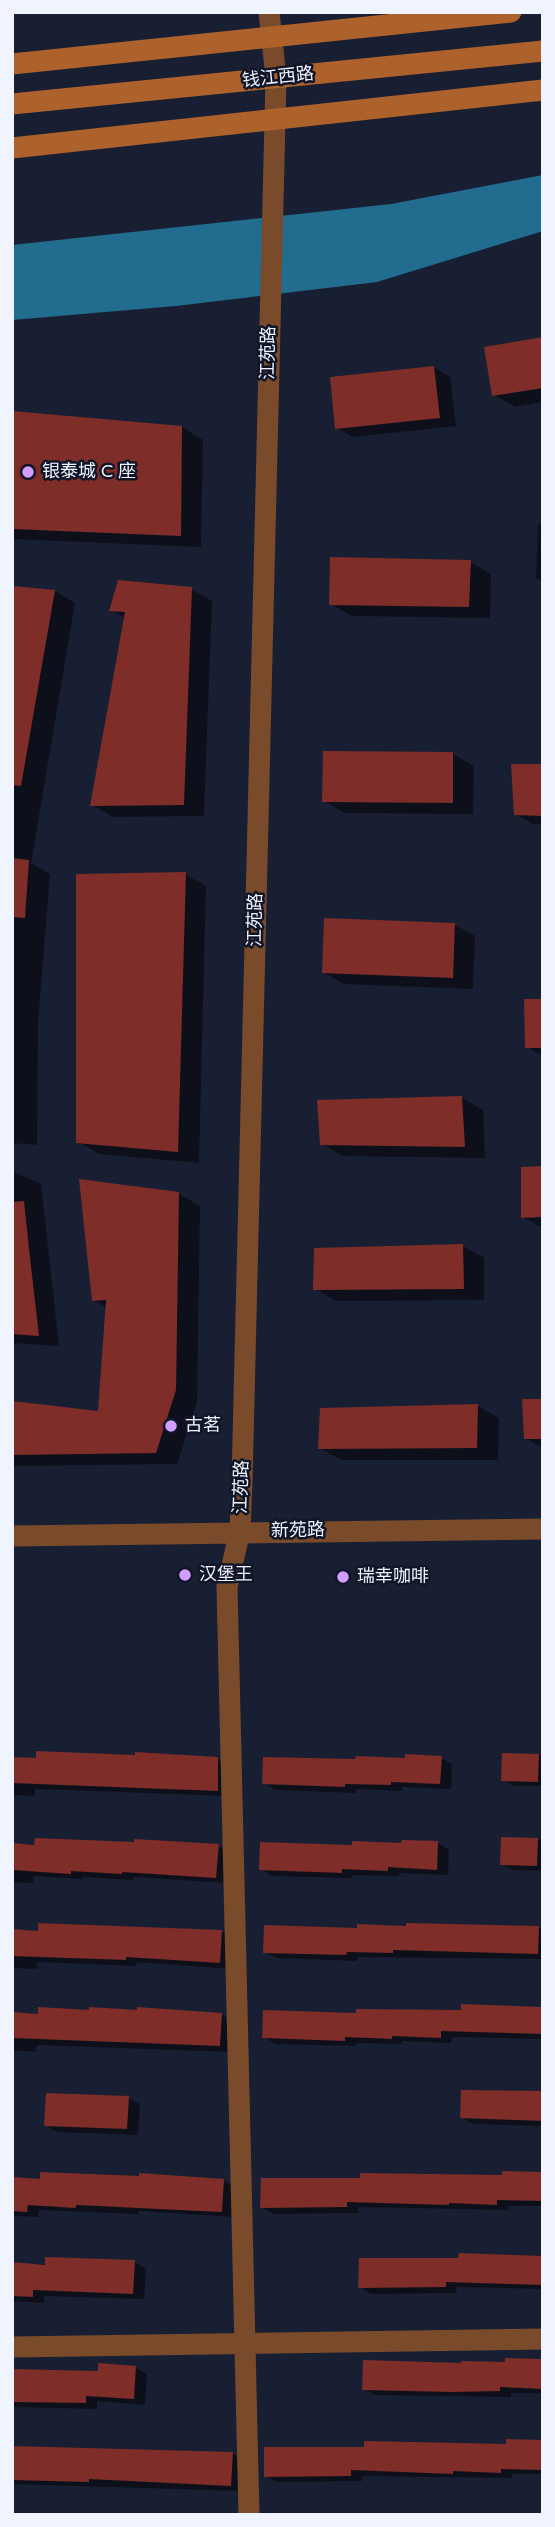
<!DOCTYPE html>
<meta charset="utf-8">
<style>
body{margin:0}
#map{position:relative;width:555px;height:2527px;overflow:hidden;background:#191f32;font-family:"Varela Round",sans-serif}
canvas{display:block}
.frame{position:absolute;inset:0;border:14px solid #f0f4ff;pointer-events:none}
</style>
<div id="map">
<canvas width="555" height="2527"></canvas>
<div class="frame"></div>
</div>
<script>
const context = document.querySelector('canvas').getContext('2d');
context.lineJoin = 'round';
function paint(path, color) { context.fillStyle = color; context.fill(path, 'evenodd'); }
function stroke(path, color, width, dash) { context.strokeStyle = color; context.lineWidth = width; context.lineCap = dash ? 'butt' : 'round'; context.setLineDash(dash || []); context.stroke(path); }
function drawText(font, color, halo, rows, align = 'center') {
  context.font = font + ' "Varela Round","Noto Sans SC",sans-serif'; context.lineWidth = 5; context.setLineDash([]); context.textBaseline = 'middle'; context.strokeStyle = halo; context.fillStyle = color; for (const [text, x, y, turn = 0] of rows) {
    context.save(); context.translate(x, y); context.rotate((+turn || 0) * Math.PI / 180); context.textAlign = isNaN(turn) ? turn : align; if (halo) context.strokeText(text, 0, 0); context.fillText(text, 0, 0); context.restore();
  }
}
paint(new Path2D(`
 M 543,175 L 543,231 L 377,282 L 176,306 L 12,320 L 12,245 L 391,204 Z`), '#216c8f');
paint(new Path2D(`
 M 543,339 L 543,402 L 515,407 L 494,395 Z
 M 434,367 L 450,377 L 456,426 L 353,437 L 337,428 Z
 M 12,413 L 182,427 L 203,440 L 201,547 L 12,539 Z
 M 538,524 L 543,524 L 543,582 L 536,578 Z
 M 470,562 L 491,574 L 490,618 L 352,616 L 331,604 Z
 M 12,588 L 55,591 L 75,603 L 31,863 L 50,874 L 38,1023 L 37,1145 L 12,1143 Z
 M 191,589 L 212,601 L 204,816 L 113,817 L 92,805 L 125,618 L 111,610 Z
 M 453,754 L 474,766 L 473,814 L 345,813 L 324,801 Z
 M 543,766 L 543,824 L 532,824 L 516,814 Z
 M 185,874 L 206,886 L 199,1163 L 99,1154 L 78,1141 Z
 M 454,924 L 475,936 L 473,989 L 344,984 L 323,972 Z
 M 543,1000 L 543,1056 L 527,1047 Z
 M 462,1098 L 483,1110 L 485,1158 L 343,1156 L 322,1144 Z
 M 543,1168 L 543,1226 L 539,1226 L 523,1217 Z
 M 12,1171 L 41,1184 L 59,1346 L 12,1343 Z
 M 179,1194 L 200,1206 L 197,1402 L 177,1464 L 12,1466 L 12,1403 L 100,1413 L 107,1308 L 93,1300 Z
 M 463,1246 L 484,1258 L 484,1300 L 336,1301 L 315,1289 Z
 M 543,1400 L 543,1448 L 525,1438 Z
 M 478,1406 L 499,1418 L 498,1460 L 341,1460 L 320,1448 Z
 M 504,1754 L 543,1755 L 543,1786 L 514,1786 L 503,1780 Z
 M 357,1758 L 441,1758 L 452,1764 L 451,1789 L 402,1787 L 402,1791 L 356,1789 L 356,1793 L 275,1790 L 264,1783 L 357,1761 Z
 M 12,1759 L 217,1759 L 229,1766 L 229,1796 L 35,1789 L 35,1796 L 12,1795 Z
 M 502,1838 L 543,1840 L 543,1871 L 513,1870 L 501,1864 Z
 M 438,1843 L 449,1850 L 448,1875 L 399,1873 L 399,1876 L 353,1875 L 352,1878 L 272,1876 L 261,1869 L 354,1847 Z
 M 12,1846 L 218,1846 L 229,1852 L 227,1883 L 133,1877 L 133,1880 L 82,1877 L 82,1879 L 34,1876 L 33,1883 L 12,1882 Z
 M 408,1925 L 543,1928 L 543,1959 L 357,1957 L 357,1961 L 276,1958 L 265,1952 L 359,1930 L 408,1928 Z
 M 12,1931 L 221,1931 L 233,1938 L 231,1969 L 137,1962 L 136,1966 L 37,1962 L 37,1969 L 12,1968 Z
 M 543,2008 L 543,2039 L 452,2037 L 451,2043 L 402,2041 L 402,2044 L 356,2043 L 356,2046 L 275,2044 L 264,2037 L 357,2015 Z
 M 12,2015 L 222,2015 L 233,2021 L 231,2052 L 37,2045 L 36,2052 L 12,2050 Z
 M 543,2093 L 543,2126 L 473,2124 L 462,2117 Z
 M 129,2098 L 140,2104 L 138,2135 L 57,2132 L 46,2125 Z
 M 543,2174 L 543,2206 L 508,2206 L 508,2210 L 358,2207 L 358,2213 L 273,2214 L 261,2207 Z
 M 12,2180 L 224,2180 L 235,2187 L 233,2217 L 139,2211 L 138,2214 L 39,2210 L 38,2217 L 12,2216 Z
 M 543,2257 L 543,2289 L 457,2287 L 456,2293 L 371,2294 L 360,2287 Z
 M 135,2262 L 146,2269 L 144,2299 L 44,2296 L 44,2303 L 12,2301 L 12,2265 Z
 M 543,2359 L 543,2393 L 511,2393 L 511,2397 L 375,2395 L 364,2389 Z
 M 100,2365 L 136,2368 L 147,2374 L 145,2405 L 97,2401 L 97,2409 L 12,2407 L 12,2370 L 100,2373 Z
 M 543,2441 L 543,2474 L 512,2474 L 511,2478 L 362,2476 L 362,2481 L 276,2482 L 265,2476 Z
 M 12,2448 L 233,2454 L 244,2460 L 242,2491 L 12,2484 Z`), '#0007');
paint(new Path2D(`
 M 543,337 L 543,388 L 492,396 L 484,347 Z
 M 434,366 L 440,418 L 335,429 L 330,377 Z
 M 12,411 L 182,426 L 181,536 L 12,529 Z
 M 330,557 L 471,560 L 469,607 L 329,605 Z
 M 118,580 L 192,587 L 184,805 L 90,806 L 125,612 L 109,611 Z
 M 12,586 L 55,590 L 21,786 L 12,785 Z
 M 323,751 L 453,752 L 453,803 L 322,802 Z
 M 511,764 L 543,764 L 543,816 L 514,815 Z
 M 12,858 L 29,860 L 25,918 L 12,917 Z
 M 186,872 L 178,1152 L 76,1143 L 76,874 Z
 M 324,918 L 455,923 L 453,978 L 322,973 Z
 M 524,999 L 543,999 L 543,1048 L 525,1048 Z
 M 462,1096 L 465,1147 L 320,1145 L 317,1100 Z
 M 543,1166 L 543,1217 L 521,1218 L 521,1167 Z
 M 79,1179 L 179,1192 L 176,1390 L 156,1453 L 12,1455 L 12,1401 L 98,1411 L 106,1300 L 92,1301 Z
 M 24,1201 L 29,1249 L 39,1336 L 12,1334 L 12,1202 Z
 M 463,1244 L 464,1289 L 313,1290 L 314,1248 Z
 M 522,1399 L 543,1399 L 543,1439 L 524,1439 Z
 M 478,1404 L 477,1448 L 318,1449 L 320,1408 Z
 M 36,1751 L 135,1755 L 135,1752 L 218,1757 L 218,1791 L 12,1783 L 12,1757 L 36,1758 Z
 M 502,1753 L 539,1754 L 538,1782 L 501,1781 Z
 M 405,1754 L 442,1756 L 440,1784 L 391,1782 L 391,1785 L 345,1784 L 345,1787 L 262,1784 L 263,1757 L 355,1759 L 356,1756 L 405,1758 Z
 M 501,1837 L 538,1838 L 537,1866 L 500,1865 Z
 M 35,1838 L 134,1842 L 134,1839 L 219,1844 L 216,1878 L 122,1872 L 122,1874 L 71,1871 L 71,1874 L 12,1870 L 12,1843 L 34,1845 Z
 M 402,1840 L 438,1841 L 437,1870 L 388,1867 L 388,1871 L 342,1869 L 342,1873 L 259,1870 L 260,1842 L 352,1845 L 352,1841 L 401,1843 Z
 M 38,1923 L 222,1930 L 220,1963 L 126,1957 L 126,1960 L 12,1956 L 12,1929 L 38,1931 Z
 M 406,1923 L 539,1926 L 538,1954 L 393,1950 L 393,1953 L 347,1952 L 346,1955 L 263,1953 L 264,1925 L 357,1928 L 357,1924 L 406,1926 Z
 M 461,2004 L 543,2007 L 543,2034 L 441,2031 L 441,2038 L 392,2036 L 392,2039 L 345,2037 L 345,2041 L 262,2038 L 263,2010 L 356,2013 L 356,2009 L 461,2010 Z
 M 38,2007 L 89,2010 L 89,2007 L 137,2010 L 137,2007 L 222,2013 L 220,2046 L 12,2038 L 12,2012 L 38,2014 Z
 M 461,2090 L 543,2091 L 543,2121 L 460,2118 Z
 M 46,2093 L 129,2096 L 127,2129 L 44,2126 Z
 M 502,2171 L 543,2172 L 542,2201 L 497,2200 L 497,2205 L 449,2203 L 449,2205 L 347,2202 L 347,2207 L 260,2208 L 261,2178 L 360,2178 L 360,2173 L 502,2175 Z
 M 40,2172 L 139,2176 L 139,2173 L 224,2179 L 222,2212 L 76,2205 L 76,2208 L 28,2205 L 27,2212 L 12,2211 L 12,2177 L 40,2179 Z
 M 459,2253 L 543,2256 L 543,2285 L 446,2282 L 446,2287 L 358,2288 L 359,2258 L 458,2258 Z
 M 45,2257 L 135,2260 L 133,2294 L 33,2290 L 33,2297 L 12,2296 L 12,2262 L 45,2265 Z
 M 505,2358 L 543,2359 L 543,2389 L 500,2387 L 500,2391 L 452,2392 L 362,2390 L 363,2360 L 461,2363 L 461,2361 L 505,2362 Z
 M 98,2363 L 136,2366 L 134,2399 L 86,2396 L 86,2403 L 12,2402 L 12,2369 L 98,2371 Z
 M 506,2439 L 543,2440 L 543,2470 L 501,2469 L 501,2473 L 453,2471 L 453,2474 L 351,2470 L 351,2476 L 264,2477 L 264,2447 L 364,2447 L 364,2441 L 506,2444 Z
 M 12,2446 L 233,2452 L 231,2486 L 89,2479 L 89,2482 L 12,2480 Z`), '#7e2d28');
stroke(new Path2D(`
 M 12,1536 L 543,1529
 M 12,2347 L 543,2339
 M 249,2515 L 227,1587 L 240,1531 L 242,1481 L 276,78 L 269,12`), '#7a4b2b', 21);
stroke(new Path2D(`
 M 12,64 L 511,12
 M 12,104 L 543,51
 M 12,148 L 543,90`), '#ac622a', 21);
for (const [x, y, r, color] of [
 [28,472,7,"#d19dfe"],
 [171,1426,7,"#d19dfe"],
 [185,1575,7,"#d19dfe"],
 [343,1577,7,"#d19dfe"]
]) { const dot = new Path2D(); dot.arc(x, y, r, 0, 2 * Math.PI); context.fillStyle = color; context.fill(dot); stroke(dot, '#101528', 2.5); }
drawText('18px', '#f0f4ff', '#101528', [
 ["钱江西路",278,78,-6],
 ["江苑路",269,353,-89],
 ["江苑路",256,920,-89],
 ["江苑路",242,1487,-88],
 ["新苑路",298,1531,-1]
]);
drawText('18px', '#f0f4ff', '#101528', [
 ["银泰城 C 座",42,472],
 ["古茗",185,1426],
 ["汉堡王",199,1575],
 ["瑞幸咖啡",357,1577]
], 'left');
</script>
